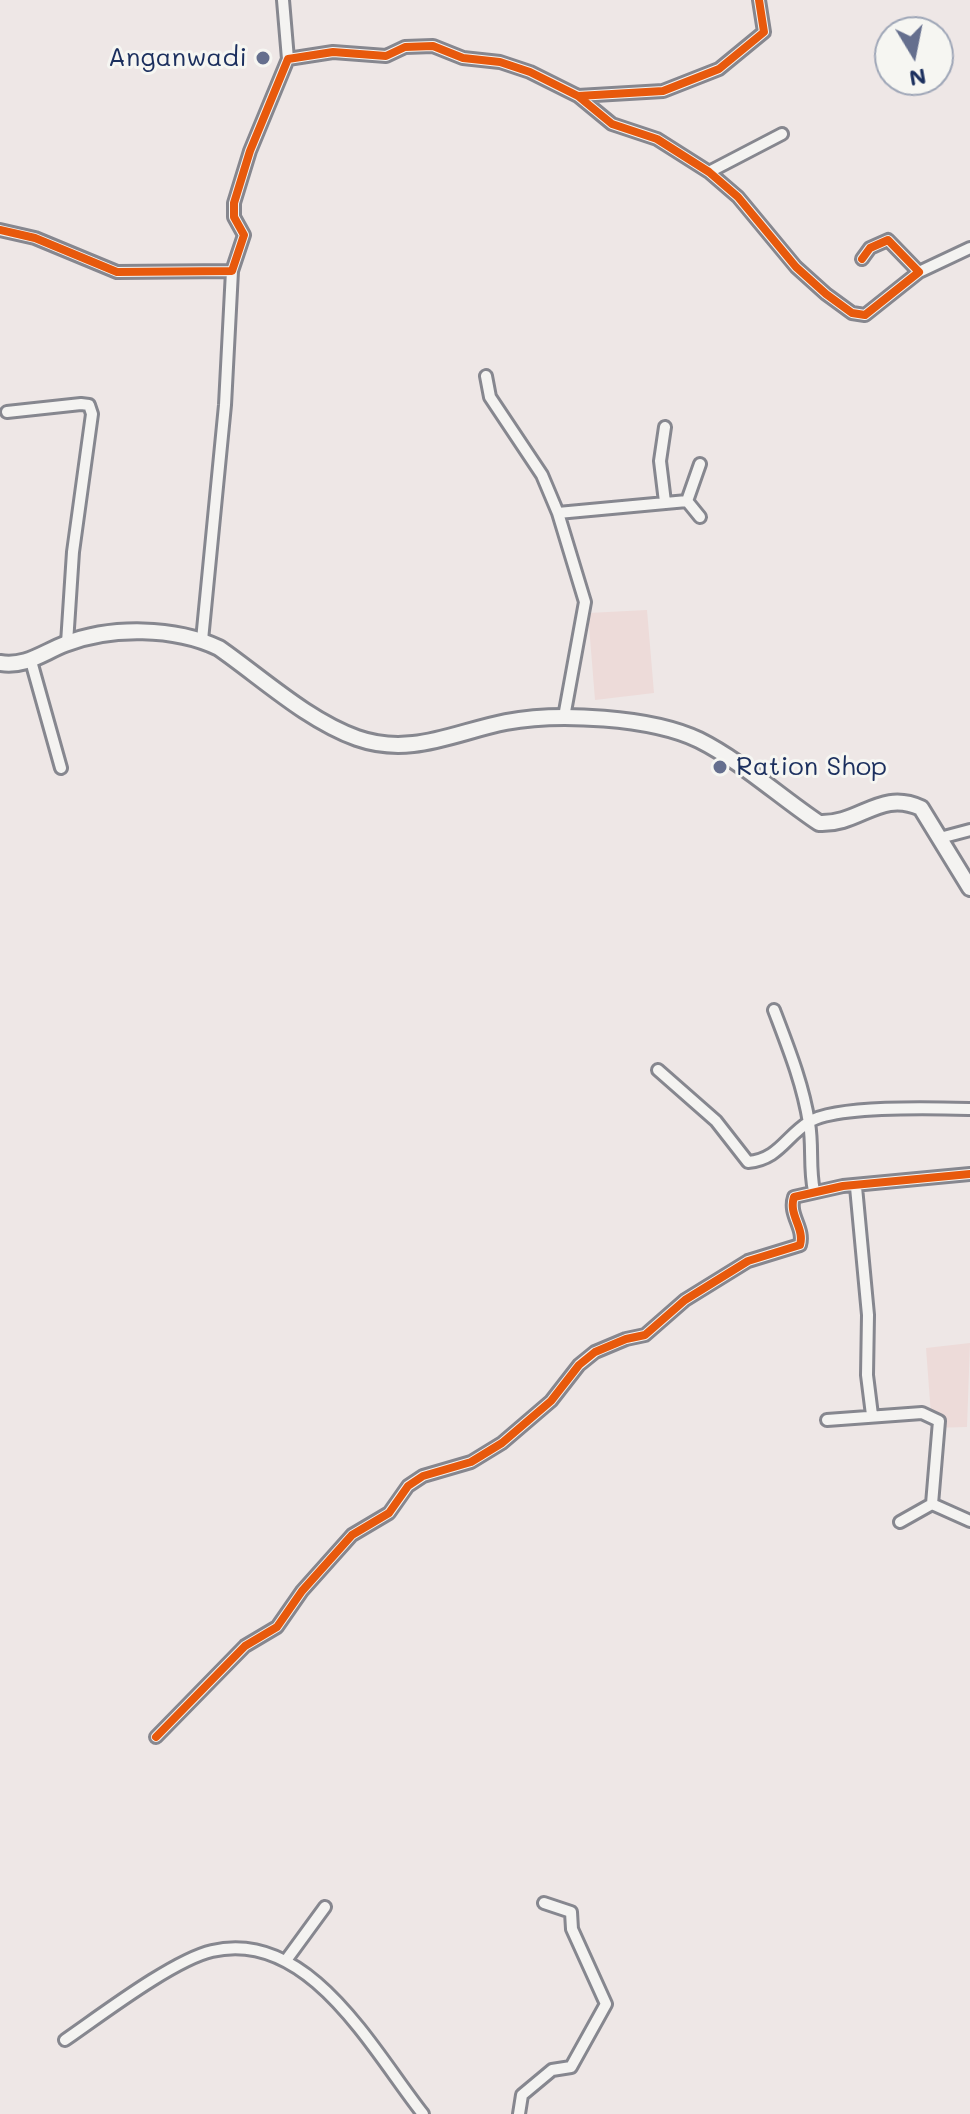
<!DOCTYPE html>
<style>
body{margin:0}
#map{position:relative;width:970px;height:2114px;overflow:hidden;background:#eee7e6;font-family:Mali,sans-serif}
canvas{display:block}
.north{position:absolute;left:874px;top:16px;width:80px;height:80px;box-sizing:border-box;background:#f6f6f2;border:2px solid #9ea6b7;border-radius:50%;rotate:170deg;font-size:22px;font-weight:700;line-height:32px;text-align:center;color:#1b2f5e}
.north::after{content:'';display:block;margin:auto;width:28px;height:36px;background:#656f8e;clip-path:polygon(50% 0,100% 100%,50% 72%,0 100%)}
</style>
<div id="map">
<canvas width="970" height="2114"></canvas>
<div class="north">N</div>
</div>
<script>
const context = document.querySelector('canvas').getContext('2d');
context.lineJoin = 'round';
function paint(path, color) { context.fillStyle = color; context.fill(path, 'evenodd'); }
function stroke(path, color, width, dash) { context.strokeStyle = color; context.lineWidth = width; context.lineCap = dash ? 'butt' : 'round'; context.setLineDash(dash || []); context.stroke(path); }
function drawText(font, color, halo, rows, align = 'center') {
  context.font = font + ' Mali,sans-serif'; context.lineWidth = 6; context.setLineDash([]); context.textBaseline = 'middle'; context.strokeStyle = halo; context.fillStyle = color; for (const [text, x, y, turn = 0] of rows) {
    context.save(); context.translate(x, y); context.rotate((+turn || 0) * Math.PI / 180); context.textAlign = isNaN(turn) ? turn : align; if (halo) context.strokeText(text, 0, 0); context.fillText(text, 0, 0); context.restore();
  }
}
paint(new Path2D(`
 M 647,610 L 654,693 L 595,700 L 588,613 Z
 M 970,1343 L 967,1427 L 932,1428 L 926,1348 Z`), '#eddbd9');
const street = new Path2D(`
 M 283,0 L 288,59
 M 578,96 L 612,124 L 657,139 L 709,172 L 738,197 L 796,267 L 826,294 L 852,313 L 865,315 L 919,272 L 888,240 L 870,248 L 862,259
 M 709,172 L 782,134
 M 0,230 L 35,238 L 117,272 L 232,271 L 244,235 L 234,217 L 234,203 L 250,151 L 288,59 L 333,52 L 386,56 L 405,47 L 433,46 L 463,58 L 500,62 L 530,72 L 578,96 L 663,91 L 719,69 L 764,32 L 759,0
 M 919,272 L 970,248
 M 486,376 L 490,397 L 542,475 L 558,513 L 585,602 L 564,717
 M 7,412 L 81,404 L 89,405 L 92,414 L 73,552 L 67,643
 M 687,501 L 700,464
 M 665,502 L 660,461 L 665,427
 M 558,513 L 687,501 L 700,517
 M 202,640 L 225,405 L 232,271
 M 31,661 L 61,768
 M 940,838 L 970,830
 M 774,1010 C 788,1047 803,1084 809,1123 C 813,1146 809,1168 814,1191
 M 658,1070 L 716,1121 L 748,1162 C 779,1159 785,1137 809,1122 C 836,1105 935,1108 970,1109
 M 856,1187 L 868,1315 L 867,1375 L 872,1415
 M 827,1420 L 922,1413 L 939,1421 L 932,1504
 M 932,1504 L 970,1521
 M 900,1522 L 932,1504
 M 156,1737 L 245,1646 L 277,1627 L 302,1591 L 352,1535 L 389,1513 L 408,1486 L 423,1476 L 471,1462 L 502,1443 L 551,1401 L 579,1365 L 595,1352 L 626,1339 L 645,1335 L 685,1300 L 748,1261 L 800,1245 C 805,1228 788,1215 794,1197 L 843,1186 L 970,1174
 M 287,1959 L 325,1907
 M 65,2040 C 100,2016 173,1960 212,1951 C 309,1928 373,2051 423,2114
 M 519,2114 L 522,2095 L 552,2070 L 571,2067 L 606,2004 L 572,1929 L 571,1912 L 544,1903`);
const secondary = new Path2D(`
 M 0,663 C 26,667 42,653 65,644 C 111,626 175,627 219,648 C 262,678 307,720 357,738 C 411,757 455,732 506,722 C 558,712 651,717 699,740 C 741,761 780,797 819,823 C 860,825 880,789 921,808 L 970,888`);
stroke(street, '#86878f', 16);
stroke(secondary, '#86878f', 20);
stroke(street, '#f4f3f1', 10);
stroke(secondary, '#f4f3f1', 14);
stroke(new Path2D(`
 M 578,96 L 612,124 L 657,139 L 709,172 L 738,197 L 796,267 L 826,294 L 852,313 L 865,315 L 919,272 L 888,240 L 870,248 L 862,259
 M 0,230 L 35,238 L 117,272 L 232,271 L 244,235 L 234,217 L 234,203 L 250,151 L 288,59 L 333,52 L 386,56 L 405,47 L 433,46 L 463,58 L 500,62 L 530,72 L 578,96 L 663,91 L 719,69 L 764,32 L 759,0
 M 156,1737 L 245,1646 L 277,1627 L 302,1591 L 352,1535 L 389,1513 L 408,1486 L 423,1476 L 471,1462 L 502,1443 L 551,1401 L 579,1365 L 595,1352 L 626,1339 L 645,1335 L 685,1300 L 748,1261 L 800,1245 C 805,1228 788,1215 794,1197 L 843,1186 L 970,1174`), '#e8590c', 8);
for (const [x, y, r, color] of [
 [263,58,8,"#656f8e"],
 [720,767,8,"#656f8e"]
]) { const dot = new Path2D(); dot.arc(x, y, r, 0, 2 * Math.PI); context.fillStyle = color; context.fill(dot); stroke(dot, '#f6f6f2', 3); }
drawText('26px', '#1b2f5e', '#f6f6f2', [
 ["Anganwadi",247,58],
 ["Ration Shop",736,767,"left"]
], 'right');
</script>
